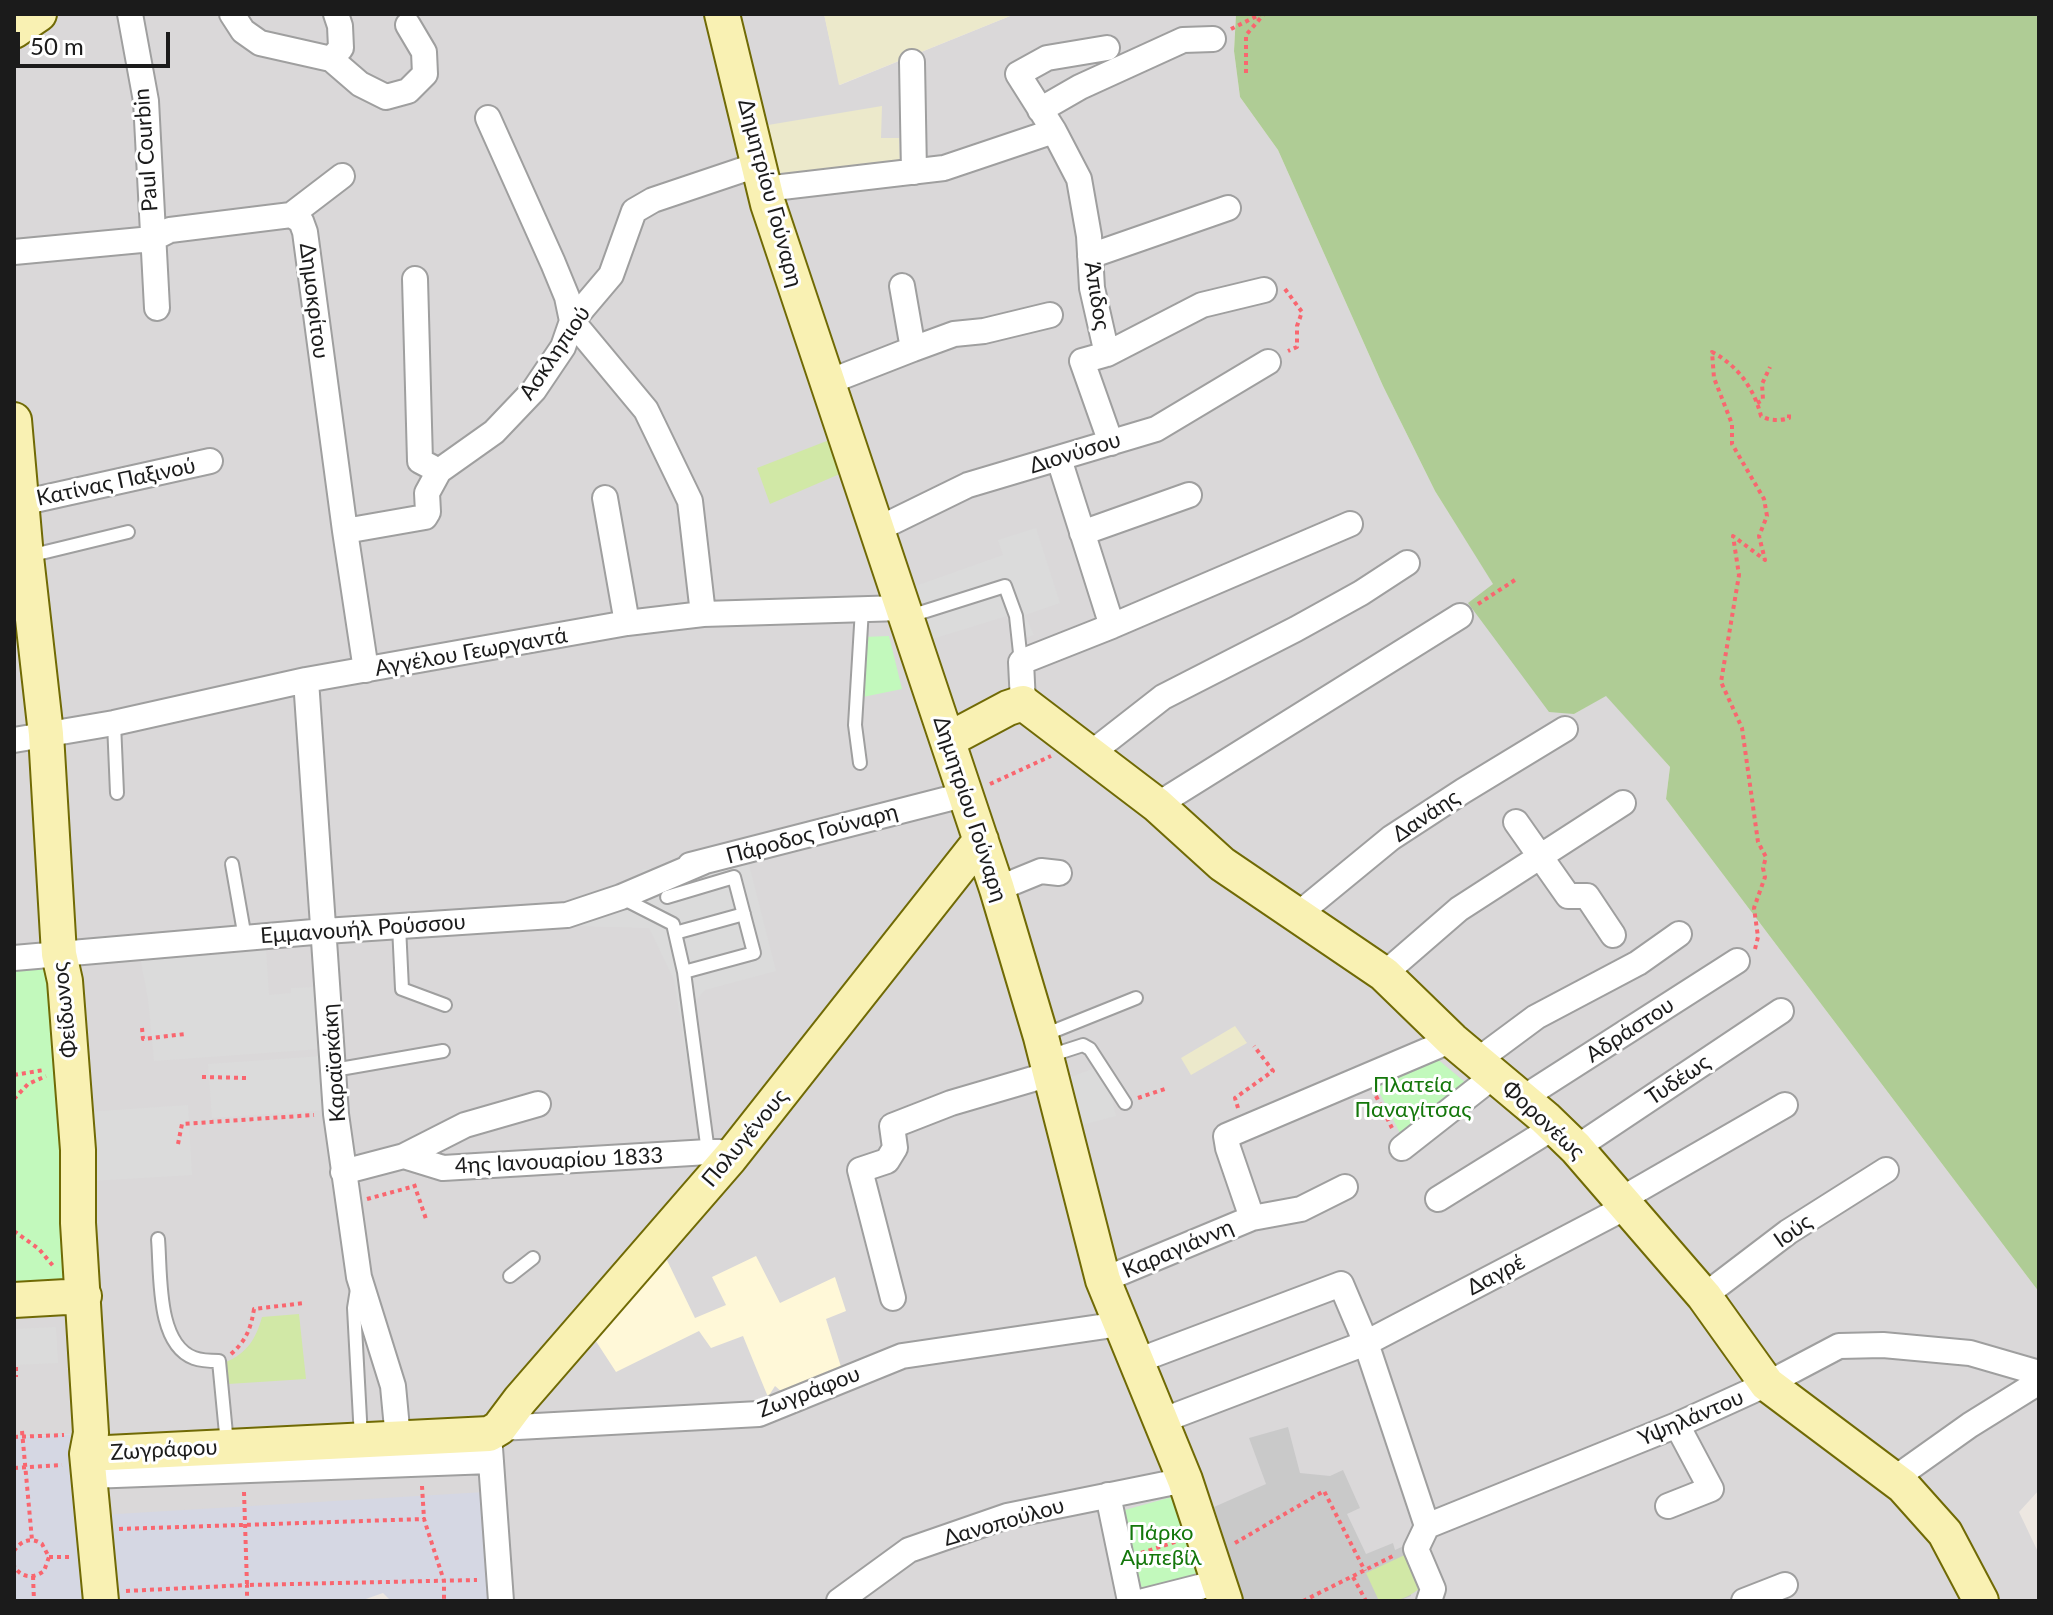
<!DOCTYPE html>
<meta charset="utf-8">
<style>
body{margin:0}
#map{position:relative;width:2053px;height:1615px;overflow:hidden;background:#ede7e1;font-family:Lato,sans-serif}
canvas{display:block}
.frame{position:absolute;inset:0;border:16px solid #1b1b1b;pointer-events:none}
.scale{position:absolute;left:16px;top:32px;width:154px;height:36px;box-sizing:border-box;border:4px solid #1b1b1b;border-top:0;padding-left:10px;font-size:24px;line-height:28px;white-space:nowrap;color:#1b1b1b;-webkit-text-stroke:6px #fff;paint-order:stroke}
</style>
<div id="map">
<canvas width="2053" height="1615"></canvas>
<div class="frame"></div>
<div class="scale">50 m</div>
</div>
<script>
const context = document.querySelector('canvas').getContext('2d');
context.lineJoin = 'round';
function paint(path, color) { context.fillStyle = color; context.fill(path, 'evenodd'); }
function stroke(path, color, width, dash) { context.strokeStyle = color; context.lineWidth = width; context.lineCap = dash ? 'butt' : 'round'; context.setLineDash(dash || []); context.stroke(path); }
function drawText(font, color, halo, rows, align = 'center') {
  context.font = font + ' Lato,sans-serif'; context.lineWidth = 6; context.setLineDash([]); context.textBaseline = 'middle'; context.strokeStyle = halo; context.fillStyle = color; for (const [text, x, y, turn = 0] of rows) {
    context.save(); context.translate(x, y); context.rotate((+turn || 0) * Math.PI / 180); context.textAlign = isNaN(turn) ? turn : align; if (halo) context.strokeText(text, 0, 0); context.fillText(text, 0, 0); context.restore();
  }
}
paint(new Path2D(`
 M 14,14 L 824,14 L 840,85 L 1015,14 L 1236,14 L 1234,51 L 1240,97 L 1278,150 L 1383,386 L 1435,491 L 1494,585 L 1469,603 L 1574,714 L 1606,695 L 1670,767 L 1666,799 L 2039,1292 L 2039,1490 L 2019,1512 L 2039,1554 L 2039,1601 L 492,1601 L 485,1493 L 112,1539 L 119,1601 L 88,1601 L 74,1434 L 14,1437 Z`), '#dad8d9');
paint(new Path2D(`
 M 662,1250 L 695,1318 L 726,1305 L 712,1277 L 756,1256 L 780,1303 L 835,1277 L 846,1311 L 826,1319 L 842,1370 L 782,1392 L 775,1386 L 768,1397 L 743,1336 L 711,1348 L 699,1331 L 616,1372 L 590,1332 Z`), '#fff8d8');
paint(new Path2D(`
 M 1288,1427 L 1300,1473 L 1330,1476 L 1343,1470 L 1360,1508 L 1347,1514 L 1366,1554 L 1393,1543 L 1395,1550 L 1406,1545 L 1411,1596 L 1398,1601 L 1244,1601 L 1214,1507 L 1266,1484 L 1249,1438 Z`), '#c9c9c9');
paint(new Path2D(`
 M 824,14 L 1015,14 L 839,85 Z
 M 882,106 L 881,138 L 899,138 L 900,165 L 773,177 L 762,126 Z
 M 1235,1026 L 1247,1043 L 1191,1075 L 1181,1058 Z`), '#ece9cb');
paint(new Path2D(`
 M 837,437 L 849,470 L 770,504 L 757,468 Z
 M 299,1314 L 306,1379 L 228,1384 L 226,1362 C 247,1353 256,1339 262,1317 Z
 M 1409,1553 L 1422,1586 C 1408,1599 1398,1601 1379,1601 L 1366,1573 Z`), '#d1e8a6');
paint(new Path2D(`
 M 1236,14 L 2039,14 L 2039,1292 L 1666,799 L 1670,767 L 1606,696 L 1574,714 L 1549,712 L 1468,603 L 1493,584 L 1435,491 L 1383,386 L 1278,150 L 1240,97 L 1234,51 Z`), '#afcc95');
paint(new Path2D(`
 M 889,636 L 902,689 L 858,698 L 863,637 Z
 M 52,966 L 73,1285 L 14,1289 L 14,969 Z
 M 1435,1057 L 1472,1088 L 1403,1139 L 1375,1084 Z
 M 1179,1495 L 1202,1579 L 1144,1596 L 1121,1511 Z`), '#c2f9bc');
paint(new Path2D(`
 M 1036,528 L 1060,603 L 1025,615 L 1034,635 L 1012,643 L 1007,616 L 926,641 L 907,589 L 1003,555 L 998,540 Z
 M 748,860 L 776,971 L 705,990 L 695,1002 L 710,1125 L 697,1124 L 674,980 L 649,928 L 573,926 L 567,900 L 638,881 L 643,869 L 690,874 Z
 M 266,948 L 269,995 L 291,993 L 291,988 L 316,987 L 321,1049 L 154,1061 L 148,999 L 140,957 Z
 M 322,1056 L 326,1110 L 212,1118 L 208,1064 Z
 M 1095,1068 L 1110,1090 L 1116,1116 L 1074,1127 L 1062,1080 Z
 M 188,1105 L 192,1175 L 90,1181 L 86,1112 Z
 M 56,1327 L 58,1363 L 14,1365 L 14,1329 Z`), '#dbdbdb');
paint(new Path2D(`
 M 74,1434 L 88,1601 L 14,1601 L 14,1437 Z
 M 485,1492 L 492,1601 L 391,1601 L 383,1593 L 360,1601 L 119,1601 L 112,1539 L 100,1515 Z`), '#d5d7e3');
const lane = new Path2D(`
 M 29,556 L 128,532
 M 907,617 L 1005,586 L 1016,616 L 1021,662
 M 114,723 L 117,793
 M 860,763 L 855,725 L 862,609
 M 232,864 L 245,938
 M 667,897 L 734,877 L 754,953 L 684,972
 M 622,898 L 673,924 L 684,972 L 708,1152
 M 399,926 L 402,989 L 445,1005
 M 675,933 L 744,914
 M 1044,1035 L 1136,998
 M 1049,1056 L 1083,1045 L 1090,1049 L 1125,1103
 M 334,1070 L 443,1051
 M 158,1239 C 161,1273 156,1344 194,1358 C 202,1361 211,1361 219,1361 L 227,1444
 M 510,1276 L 533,1258
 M 357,1289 L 354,1308 L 361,1438`);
const street = new Path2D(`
 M 130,14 L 146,101 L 157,308
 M 232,14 L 243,31 L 260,43 L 331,59 L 360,84 L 386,97 L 408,91 L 425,74 L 424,52 L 408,25
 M 1107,48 L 1047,58 L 1018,74 L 1054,131 L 1079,179 L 1089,236 L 1092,288 L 1107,354 L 1082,361 L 1111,443
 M 331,59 L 341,48 L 340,26 L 336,14
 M 912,62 L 914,172
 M 1040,110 L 1080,87 L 1183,40 L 1213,39
 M 488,118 L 553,263 L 567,297 L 572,321 L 646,410 L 690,501 L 703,614
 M 765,189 L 944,168 L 1054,131
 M 291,215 L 342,176
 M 14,252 L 152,239 L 170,230 L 291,215 L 301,221 L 305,232 L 345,531 L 366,670
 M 1090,256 L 1228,208
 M 415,279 L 420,461 L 439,471
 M 913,349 L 954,334 L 984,331 L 1050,315
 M 1107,354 L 1202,305 L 1264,290
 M 826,383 L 913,349 L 902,286
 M 605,498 L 627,623
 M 21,503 L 210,461
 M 876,530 L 968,485 L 1156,429 L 1268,362
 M 345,531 L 425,517 L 428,512 L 427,493 L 439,471 L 494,432 L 534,390 L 563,347 L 572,321 L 611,275 L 634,211 L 653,200 L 760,164
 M 1082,533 L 1189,495
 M 1112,626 L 1350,524
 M 306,680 L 336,1114 L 359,1277 L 393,1386 L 398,1439 L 396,1464
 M 1023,703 L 1021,662 L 1112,626 L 1059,459
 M 14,740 L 114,723 L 306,680 L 627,623 L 703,614 L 902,608
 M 1090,754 L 1163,697 L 1296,629 L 1361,593 L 1407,563
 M 1157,805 L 1460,616
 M 1516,822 L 1568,896 L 1587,896 L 1613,935
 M 690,865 L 967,794
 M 997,889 L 1041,871 L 1059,873
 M 1296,916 L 1391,838 L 1463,791 L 1565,729
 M 14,958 L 325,931 L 567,915 L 621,897 L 703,862
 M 1384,974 L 1459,909 L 1623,803
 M 1478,1060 L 1536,1017 L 1638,963 L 1679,934
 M 1523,1098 L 1737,961
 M 1402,1148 L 1495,1075
 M 1576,1148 L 1781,1011
 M 404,1156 L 465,1125 L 538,1104
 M 343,1172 L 404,1156 L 443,1168 L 708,1152 L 720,1152 L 730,1158
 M 1438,1199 L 1554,1127
 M 1620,1200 L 1785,1105
 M 1252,1218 L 1301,1209 L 1345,1187
 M 1103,1280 L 1252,1218 L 1228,1148 L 1226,1136 L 1452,1040
 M 1704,1296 L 1788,1232 L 1886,1170
 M 893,1298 L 860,1170 L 887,1161 L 895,1148 L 892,1126 L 951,1103 L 1050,1074
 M 1137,1361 L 1341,1284 L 1366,1343 L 1427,1526
 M 1161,1421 L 1366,1343 L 1626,1207
 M 499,1428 L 759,1414 L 902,1356 L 1120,1324
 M 490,1448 L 501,1601
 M 89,1476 L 491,1461
 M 1894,1479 L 1970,1425 L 2039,1382
 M 1108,1495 L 1130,1601
 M 1668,1506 L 1711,1489 L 1677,1425
 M 839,1601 L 909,1550 L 1007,1516 L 1185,1480
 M 1144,1601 L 1219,1582
 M 1429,1601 L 1433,1589 L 1416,1549 L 1427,1526 L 1677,1425 L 1767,1384 L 1839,1346 L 1883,1345 L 1970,1353 L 2039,1373
 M 1744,1601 L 1785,1585`);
const secondary = new Path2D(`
 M 722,14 L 768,204 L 997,889 L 1041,1037 L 1103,1280 L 1185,1480 L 1225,1601
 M 14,31 L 39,14
 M 14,420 L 26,557 L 46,734 L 59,954 L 65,981 L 78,1150 L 78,1223 L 91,1433 L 87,1454 L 101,1601
 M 948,740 L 1008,708 L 1023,703 L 1157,805 L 1222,864 L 1384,974 L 1452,1040 L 1545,1118 L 1576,1148 L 1704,1296 L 1767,1384 L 1903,1486 L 1945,1533 L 1981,1601
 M 14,1300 L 84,1296
 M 87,1454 L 489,1434 L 499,1428 L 520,1400 L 730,1158 L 981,840`);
stroke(lane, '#9f9f9f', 16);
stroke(street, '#9f9f9f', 28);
stroke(secondary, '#706a05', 38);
stroke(new Path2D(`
 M 1231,29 L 1261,14
 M 1246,73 L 1246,35 L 1264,14
 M 1285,289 L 1302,312 L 1297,326 L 1297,347 L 1288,351
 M 1757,403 L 1763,400 L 1762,384 L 1770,367
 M 1478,604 L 1518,578
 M 990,784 L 1051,756
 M 1755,949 L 1758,937 L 1754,908 L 1765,877 L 1763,868 L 1766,857 L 1758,842 L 1742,728 L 1721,682 L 1739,575 L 1733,536 L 1765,560 L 1759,536 L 1767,516 L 1764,499 L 1732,444 L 1732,424 L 1714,378 L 1712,352 C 1737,365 1754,388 1761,416 C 1769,421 1781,421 1789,418 L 1789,413
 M 142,1028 L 143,1039 L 185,1034
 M 14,1075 L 44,1070
 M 202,1077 L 247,1078
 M 1376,1096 L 1392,1128
 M 1138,1098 L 1165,1089
 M 14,1099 L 28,1084 L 46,1076
 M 1238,1108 L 1235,1098 L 1273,1071 L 1254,1046
 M 178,1144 L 182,1124 L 314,1115
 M 414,1184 L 426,1219
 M 367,1199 L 415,1186
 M 14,1231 L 39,1249 L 54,1267
 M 231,1354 C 246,1341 251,1328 254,1309 L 304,1303
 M 16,1367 L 16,1377
 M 22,1431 L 32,1540
 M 14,1437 L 64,1435
 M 14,1468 L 62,1465
 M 422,1486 L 424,1519
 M 244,1492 L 247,1585 L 477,1580
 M 119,1529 L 424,1519 L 444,1581 L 444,1601
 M 1235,1543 L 1324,1491 L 1365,1571
 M 14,1551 C 21,1540 32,1537 42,1544 L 49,1557 L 44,1571 C 33,1579 21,1578 14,1566
 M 1141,1553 L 1178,1541
 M 49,1557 L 70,1557
 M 33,1576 L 34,1601
 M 1353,1577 L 1366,1601
 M 126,1591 L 247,1585 L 247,1601
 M 1303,1601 L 1395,1555`), '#f9666f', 4, [4, 4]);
stroke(lane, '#fff', 12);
stroke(street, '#fff', 24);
stroke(secondary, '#f9f1b3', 34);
drawText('22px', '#1b1b1b', '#fff', [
 ["Paul Courbin",146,150,-94],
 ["Δημητρίου Γούναρη",770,193,75],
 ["Άπιδος",1097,296,81],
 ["Δημοκρίτου",314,301,83],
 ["Ασκληπιού",555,353,-56],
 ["Διονύσου",1075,453,-17],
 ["Κατίνας Παξινού",116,482,-12],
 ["Αγγέλου Γεωργαντά",471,652,-10],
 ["Δημητρίου Γούναρη",970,809,72],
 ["Δανάης",1426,816,-34],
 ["Πάροδος Γούναρη",812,834,-15],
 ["Εμμανουήλ Ρούσσου",363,929,-4],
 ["Φείδωνος",65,1010,-96],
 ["Αδράστου",1630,1030,-33],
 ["Καραϊσκάκη",334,1063,-94],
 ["Τυδέως",1678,1080,-34],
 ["Φορονέως",1543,1120,43],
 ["Πολυγένους",745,1138,-50],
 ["4ης Ιανουαρίου 1833",559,1161,-3],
 ["Ιούς",1793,1231,-35],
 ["Καραγιάννη",1178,1249,-23],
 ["Δαγρέ",1496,1275,-28],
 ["Ζωγράφου",809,1392,-21],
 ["Υψηλάντου",1691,1418,-23],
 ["Ζωγράφου",164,1450,-3],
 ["Δανοπούλου",1004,1522,-16]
]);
drawText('22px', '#14770b', '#fff', [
 ["Πλατεία",1413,1085],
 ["Παναγίτσας",1413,1110],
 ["Πάρκο",1161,1533],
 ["Αμπεβίλ",1161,1558]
]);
</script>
